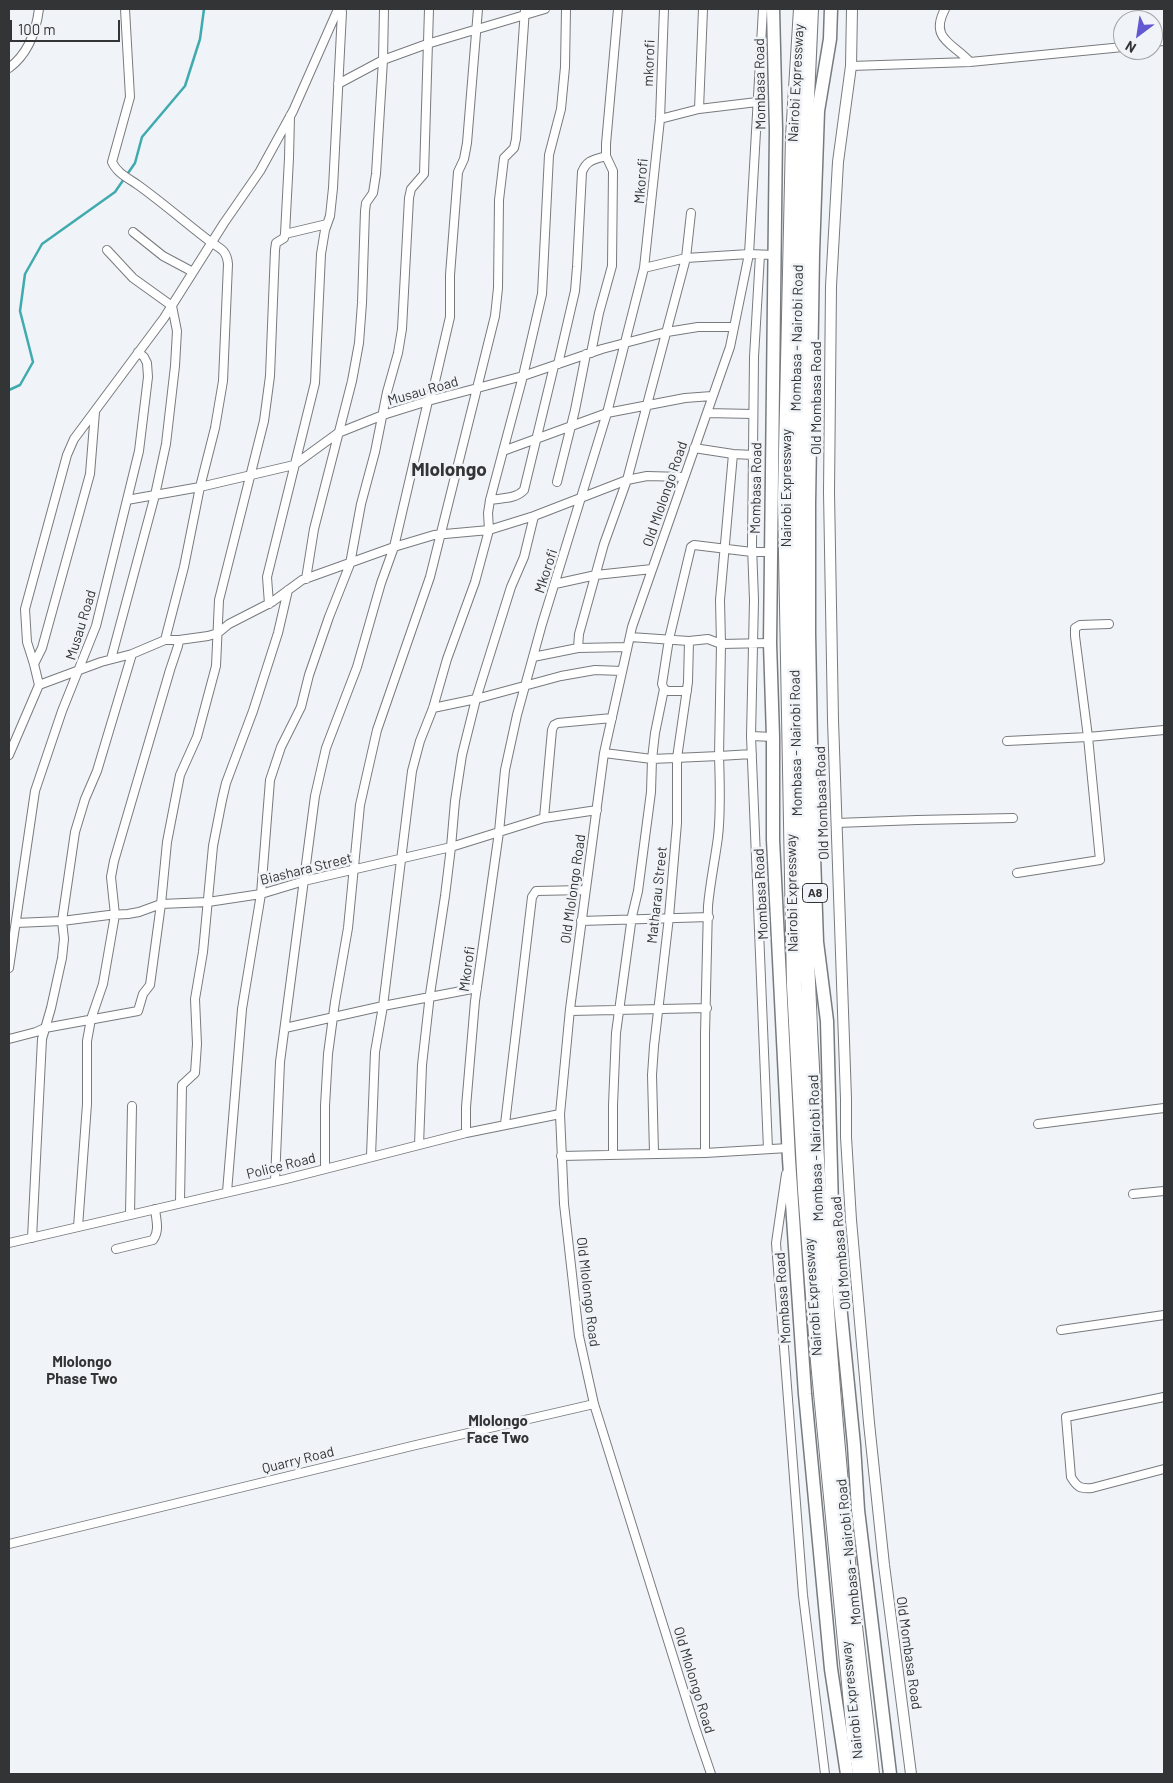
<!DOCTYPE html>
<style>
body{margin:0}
#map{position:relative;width:1173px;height:1783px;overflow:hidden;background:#f0f3f7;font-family:Barlow,sans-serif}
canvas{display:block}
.frame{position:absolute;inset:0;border:10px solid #333435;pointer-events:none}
.north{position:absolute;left:1113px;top:10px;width:50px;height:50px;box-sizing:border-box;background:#f0f3f7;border:1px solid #a4a7a9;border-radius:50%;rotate:211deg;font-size:14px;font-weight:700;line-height:20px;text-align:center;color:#333435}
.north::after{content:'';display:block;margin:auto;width:18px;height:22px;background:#6259d2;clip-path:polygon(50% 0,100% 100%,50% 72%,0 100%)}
.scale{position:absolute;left:10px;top:20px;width:110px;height:22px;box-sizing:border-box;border:2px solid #333435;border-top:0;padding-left:6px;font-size:15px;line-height:18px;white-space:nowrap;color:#333435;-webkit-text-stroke:4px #f0f3f7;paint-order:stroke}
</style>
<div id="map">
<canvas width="1173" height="1783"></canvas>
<div class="frame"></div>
<div class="north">N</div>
<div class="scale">100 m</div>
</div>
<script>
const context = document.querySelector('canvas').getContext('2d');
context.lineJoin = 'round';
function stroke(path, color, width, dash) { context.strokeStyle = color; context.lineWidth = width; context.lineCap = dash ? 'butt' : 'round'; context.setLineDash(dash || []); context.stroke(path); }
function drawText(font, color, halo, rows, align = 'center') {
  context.font = font + ' Barlow,sans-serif'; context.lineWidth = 5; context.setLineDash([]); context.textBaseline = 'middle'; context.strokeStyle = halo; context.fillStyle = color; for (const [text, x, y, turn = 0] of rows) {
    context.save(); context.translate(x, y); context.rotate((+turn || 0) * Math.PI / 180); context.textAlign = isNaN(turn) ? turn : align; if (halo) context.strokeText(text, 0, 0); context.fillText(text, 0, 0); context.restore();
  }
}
stroke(new Path2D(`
 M 9,390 L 20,385 L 33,362 L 20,311 L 25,274 L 42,244 L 115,192 L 135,163 L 142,137 L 185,86 L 200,39 L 204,9`), '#3fabaf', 2.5);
const minor = new Path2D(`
 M 125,9 L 130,97 L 112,162 C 117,173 128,178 138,185 C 163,203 187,224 212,243 C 222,249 227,252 228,264 L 223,381 L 215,428 L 200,487 L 184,567 L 165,640
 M 945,9 C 929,39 953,43 970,62
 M 1153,42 L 1164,41
 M 851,66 L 970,62 L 1123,47
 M 9,68 C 28,54 36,32 39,9
 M 338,84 L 383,60 L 427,44 L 545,9
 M 699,109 L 703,9
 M 660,119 L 699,109 L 757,102
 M 133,232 L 163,256 L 193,272
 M 285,234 L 327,224
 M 107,250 L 133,278 L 172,306 L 177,331 L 175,366 L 166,444 L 155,495 L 111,659
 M 760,255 L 754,357 L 752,546 L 754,600 L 751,736 L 768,1149
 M 644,268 L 686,258 L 749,254 L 774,255
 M 591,353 L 599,313 L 612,266 L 613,171 L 606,156 L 606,144 L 618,9
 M 558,364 L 575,291 L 577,267 L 582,172 C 587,160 593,160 606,156
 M 707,413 L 753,414
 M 694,448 L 733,454 L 753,455
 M 503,451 L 607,413 L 685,398 L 712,396
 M 733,454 L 720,600 L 721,644 L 719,756 L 752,754
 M 557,482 L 575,410 L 586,354
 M 127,500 L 200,487 L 294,465 L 338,433 L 383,415 L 428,401 L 523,376 L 602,349 L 667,332 L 698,327 L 734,327
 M 490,500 C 502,498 516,499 524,490 L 554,366
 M 306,579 L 314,529 L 352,381 L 359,343 L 362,303 L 365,211 L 366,203 L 373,193 L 376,174 L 383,60 L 384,9
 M 555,584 L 596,575 L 652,569
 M 269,604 L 267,577 L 315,383 L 321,254 L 325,230 L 330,216 L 333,188 L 342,12 L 341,9
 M 630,637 L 689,641 L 708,639 L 721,644 L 770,643
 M 578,648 L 579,634 L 604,544 L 627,480 L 686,258 L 691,213
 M 533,657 L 578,648 L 627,647
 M 34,664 L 42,648 L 90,474 L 95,412
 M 39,685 L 34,664 L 27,642 L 25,609 L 67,455 L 74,439 L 164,318 L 224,223 L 260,171 L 293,111 L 338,9
 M 687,691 L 668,691 L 664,689 L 662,684 L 669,639 L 691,547 L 694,545 L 752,552 L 770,552
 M 433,708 L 476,699 L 561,676 L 595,670 L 622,671
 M 751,736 L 773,737
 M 1007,741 L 1088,737 L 1075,636 L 1075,628 L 1080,625 L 1109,624
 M 604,753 L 652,759 L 719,756 C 720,783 721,810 718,837 C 715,860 710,883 708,906 L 705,1034 L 705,1153
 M 9,755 L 39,685 L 101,662 L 132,654 L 165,640 L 179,640
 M 544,818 L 552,730 L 554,725 L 558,723 L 612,718
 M 837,823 L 917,820 L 1013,818
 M 1017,873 L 1100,860 L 1088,737 L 1164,730
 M 581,921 L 709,917
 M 16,923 L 62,921 L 109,915 L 128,914 L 139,912 L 161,904 L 208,902 L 261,894 L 304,881 L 451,847 L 544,818 L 597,810
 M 9,968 L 35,791 L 62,711 L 96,626 L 139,451 L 148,377 L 147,363 L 144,357 L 138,352
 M 570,1011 L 707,1008
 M 285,1028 L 383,1006 L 477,988
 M 9,1039 L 36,1032 L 45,1028 L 138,1011 L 143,994 L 150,985 L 161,904 L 167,842 L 180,775 L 197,737 L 216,666 L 219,600 L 264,421 L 270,376 L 275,250 L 276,243 L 284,238 L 285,234 L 289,158 L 290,116
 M 505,1124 L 532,897 L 536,891 L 585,890
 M 1038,1124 L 1164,1108
 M 466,1133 L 466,1107 L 475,1001 L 499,832 L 505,770 L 517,715 L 542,624 L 607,413 L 644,268 L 660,119 L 664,9
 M 419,1145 L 422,1065 L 430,994 L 445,896 L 451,847 L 455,801 L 462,755 L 476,699 L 511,587 L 524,557 L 534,516
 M 654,1153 L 652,1075 L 654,1046 L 669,917 L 677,823 L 677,758 L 688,682 L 689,641
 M 613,1154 L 613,1105 L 616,1033 L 632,916 L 638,891 L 651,792 L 652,759 L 655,733 L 664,689
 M 371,1156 L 375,1052 L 383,1006 L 412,771 L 420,741 L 433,708 L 447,659 L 475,582 L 489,530 L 488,513 L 490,500 L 523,376 L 542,294 L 549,155 L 561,109 L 565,67 L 566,9
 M 561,1156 L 705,1153 L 788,1148
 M 325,1168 L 325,1106 L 328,1054 L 335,1002 L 348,928 L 360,805 L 377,730 L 430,577 L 495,316 L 498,288 L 499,200 L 504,158 L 514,148 L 516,139 L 525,9
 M 786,1174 L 776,1243 L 803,1595 L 825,1774
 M 275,1181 L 280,1062 L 315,796 L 326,748 L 357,667 L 381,583 L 394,547 L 428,401 L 433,390 L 450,317 L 450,275 L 458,172 L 464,159 L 467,143 L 478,9
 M 227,1192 L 242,1009 L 261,894 L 270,780 L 281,747 L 301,707 L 309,675 L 329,617 L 350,564 L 361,504 L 375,452 L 387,392 L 398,353 L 402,329 L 409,198 L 411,189 L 424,174 L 429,9
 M 1133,1194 L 1164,1191
 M 180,1202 L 182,1085 L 195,1073 L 197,1044 L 195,999 L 203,952 L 213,846 L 222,800 L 226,783 L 253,711 L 278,633 L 288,590
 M 130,1214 L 132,1106
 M 78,1227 L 87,1104 L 87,1041 L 91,1019 L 103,984 L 115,915 L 111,877 L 114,861 L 170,670 L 178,646 L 179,640 L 208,636 L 218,633 L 229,624 L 272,602 L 302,580 L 394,547 L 434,535 L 489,530 L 534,516 L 627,480 L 647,476 L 684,477
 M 32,1238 L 42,1039 L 51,1008 L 62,958 L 64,939 L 62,921 L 75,832 L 85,799 L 97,771 L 132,654
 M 9,1243 L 286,1179 L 466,1133 L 560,1114
 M 116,1249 L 153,1240 C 160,1231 156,1219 155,1209
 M 1061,1330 L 1164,1315
 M 1164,1397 L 1066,1417 L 1071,1477 C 1077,1487 1080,1489 1092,1488 L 1164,1469
 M 9,1544 L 416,1445 L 594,1404
 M 711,1774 L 695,1727 L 594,1404 L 579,1336 L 564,1204 L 560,1114 L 570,1009 L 604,753 L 632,627 L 730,347 L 749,254 L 763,9`);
const tertiary = new Path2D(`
 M 852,9 L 851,66 L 838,162 L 831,286 L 829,492 L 833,720 L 846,1099 L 846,1137 L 851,1220 L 869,1423 L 884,1565 L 911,1774`);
const trunk = new Path2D(`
 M 773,9 L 776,130 L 770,643 L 773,737 L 773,840 L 789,1159 L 805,1394 L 831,1669 L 847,1774
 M 831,9 L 830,39 L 818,111 L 813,253 L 809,504 L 809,633 L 812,799 L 817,942 L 827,1021 L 832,1208 L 837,1274 L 854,1445 L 858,1510 L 890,1774`);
const motorway = new Path2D(`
 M 801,9 L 793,137 L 785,498 L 794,985 L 805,1189 L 818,1362 L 854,1735 L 860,1774
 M 811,9 C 786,512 798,1017 844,1518 C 851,1604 863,1689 872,1774`);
stroke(minor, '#787b7e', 10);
stroke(tertiary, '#787b7e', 12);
stroke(trunk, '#787b7e', 15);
stroke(motorway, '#787b7e', 16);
stroke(minor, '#fff', 8);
stroke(tertiary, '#fff', 10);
stroke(trunk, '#fff', 12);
stroke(motorway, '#fff', 14);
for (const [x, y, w] of [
 [815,893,25]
]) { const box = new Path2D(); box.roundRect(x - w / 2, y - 9.5, w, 19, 4); context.fillStyle = '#f0f3f7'; context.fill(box); stroke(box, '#333435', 1); }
drawText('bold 12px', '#333435', null, [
 ["A8",815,893]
]);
drawText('14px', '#333435', '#f0f3f7', [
 ["mkorofi",649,63,-88],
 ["Nairobi Expressway",796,83,-87],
 ["Mombasa Road",760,84,-91],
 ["Mkorofi",641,181,-85],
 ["Mombasa - Nairobi Road",797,338,-89],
 ["Musau Road",423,391,-16],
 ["Old Mombasa Road",816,398,-90],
 ["Mombasa Road",756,488,-89],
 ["Nairobi Expressway",786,488,-90],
 ["Old Mlolongo Road",665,494,-71],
 ["Mkorofi",546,571,-72],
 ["Musau Road",81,625,-73],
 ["Mombasa - Nairobi Road",796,743,-91],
 ["Old Mombasa Road",822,803,-92],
 ["Biashara Street",306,869,-14],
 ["Old Mlolongo Road",573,889,-82],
 ["Nairobi Expressway",792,893,-91],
 ["Mombasa Road",761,894,-93],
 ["Matharau Street",657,895,-84],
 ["Mkorofi",467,969,-82],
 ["Mombasa - Nairobi Road",816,1148,-92],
 ["Police Road",281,1166,-14],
 ["Old Mombasa Road",841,1253,-95],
 ["Old Mlolongo Road",588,1292,83],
 ["Nairobi Expressway",813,1297,-94],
 ["Mombasa Road",783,1298,-94],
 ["Quarry Road",298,1460,-14],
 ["Mombasa - Nairobi Road",849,1552,-96],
 ["Old Mombasa Road",909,1653,82],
 ["Old Mlolongo Road",694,1680,73],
 ["Nairobi Expressway",852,1700,-96]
]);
drawText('bold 15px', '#333435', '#f0f3f7', [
 ["Mlolongo",82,1362],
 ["Phase Two",82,1379],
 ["Mlolongo",498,1421],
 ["Face Two",498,1438]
]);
drawText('bold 19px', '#333435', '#f0f3f7', [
 ["Mlolongo",449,470]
]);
</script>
